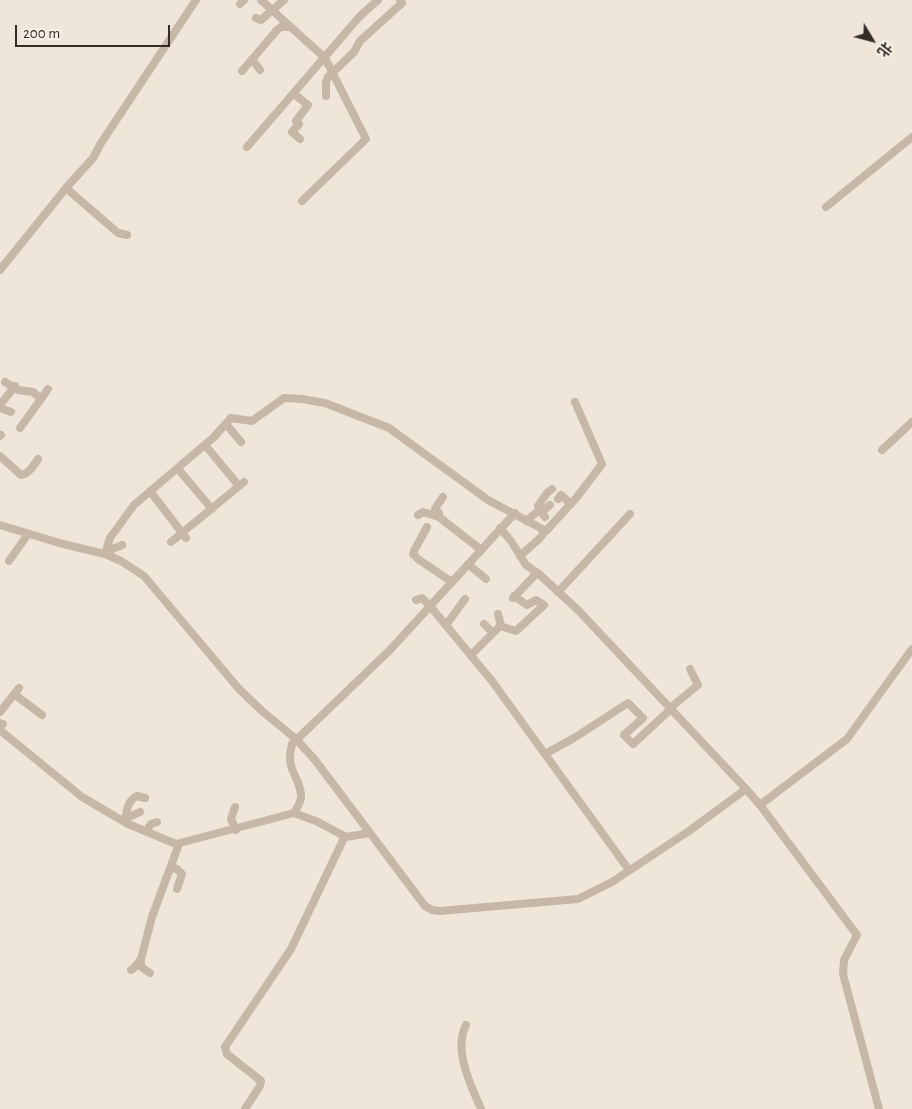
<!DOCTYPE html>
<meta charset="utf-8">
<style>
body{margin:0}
#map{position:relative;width:912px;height:1109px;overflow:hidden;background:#efe6d9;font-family:"Alegreya Sans","Noto Sans SC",sans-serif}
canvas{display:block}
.north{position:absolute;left:847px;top:15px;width:50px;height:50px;-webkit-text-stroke:4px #f7f0e5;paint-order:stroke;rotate:127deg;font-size:14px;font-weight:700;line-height:20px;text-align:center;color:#332b26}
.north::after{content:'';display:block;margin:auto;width:18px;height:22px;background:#332b26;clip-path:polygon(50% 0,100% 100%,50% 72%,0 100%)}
.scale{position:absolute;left:15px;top:25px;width:155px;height:22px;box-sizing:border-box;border:2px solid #332b26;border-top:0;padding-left:6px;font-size:15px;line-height:18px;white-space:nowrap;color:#332b26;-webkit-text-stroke:4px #f7f0e5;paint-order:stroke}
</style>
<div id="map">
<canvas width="912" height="1109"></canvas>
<div class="north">北</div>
<div class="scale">200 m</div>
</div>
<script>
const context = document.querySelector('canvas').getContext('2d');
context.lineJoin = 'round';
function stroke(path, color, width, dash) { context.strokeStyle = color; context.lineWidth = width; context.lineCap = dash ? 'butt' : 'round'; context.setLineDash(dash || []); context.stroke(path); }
stroke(new Path2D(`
 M 261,0 L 325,58 L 366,139 L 302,201
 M 240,4 L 244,0
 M 256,18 L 261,20 L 284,0
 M 252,59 L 260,70
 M 242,71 L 277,30 L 281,27 L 289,27
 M 294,94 L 308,105 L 296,121 L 299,124 L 292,132 L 300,139
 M 326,96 L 326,82 L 328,77 L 354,52 L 360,41 L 402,3 L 400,0
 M 247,147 L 360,16 L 378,0
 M 66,188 L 118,233 L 127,235
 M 826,207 L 912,137
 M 0,270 L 66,188 L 93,158 L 101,143 L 196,0
 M 5,382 L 18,390 L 33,392 L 41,399 L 20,428
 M 41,399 L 48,389
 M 0,405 L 15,386
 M 0,408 L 11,412
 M 226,424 L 241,442
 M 0,436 L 1,435
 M 205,445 L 239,486
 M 882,450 L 912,422
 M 0,456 L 21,475 C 29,474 34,465 38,459
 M 178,469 L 212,509
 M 150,491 L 186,538
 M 443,497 L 435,509 L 439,513 L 439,517 L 480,549
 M 558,499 L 561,495 L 571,504
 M 418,515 L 423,512 L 439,517
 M 545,517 L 540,511 L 538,506 L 547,493 L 552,489
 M 526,521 L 537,512 L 543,511 L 550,505
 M 0,525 L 63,544 L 105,554 L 121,561 L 144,576 L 239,689 L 262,711 L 296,739 L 315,760 L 425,906 L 432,910 L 440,911 L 578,899 L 612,882 L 689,831 L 746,789 L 760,805 L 847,739 L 912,649
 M 427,527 L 414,551 L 413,554 L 418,559 L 452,582
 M 500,528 L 511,541 L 526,565 L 539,574 L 578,610 L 746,789
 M 171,542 L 244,482
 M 105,554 L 110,538 L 134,505 L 214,437 L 231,418 L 252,421 L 284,398 L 302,399 L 325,403 L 389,428 L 488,500 L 546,531 L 577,497 L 602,464 L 575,402
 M 108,555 L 110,550 L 122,545
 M 520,556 L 540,538 L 545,531
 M 9,561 L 28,534
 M 468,564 L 486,579
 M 558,592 L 630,514
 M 513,598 L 537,573
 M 416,600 L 422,598 L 430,606 L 492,681 L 629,870
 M 498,614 L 501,626
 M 484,624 L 493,633
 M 446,625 L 465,599
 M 471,655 L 500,626 L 516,631 L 544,605 L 536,600 L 527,605 L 514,596
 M 14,694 L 42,715
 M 670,708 L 698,685 L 690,669
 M 0,712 L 19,688
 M 0,723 L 3,724
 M 0,730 L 82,797 L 128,824 L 176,844 L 294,813 L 316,821 L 346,837 L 370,833
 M 545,754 L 574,738 L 628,703 L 643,718 L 624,735 L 633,744 L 671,709
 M 760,805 L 857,935 L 844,960 L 843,974 L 879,1109
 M 235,807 L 231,819 L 236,830
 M 294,813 C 297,808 302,801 301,794 C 298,773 285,770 292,744 L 390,650 L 515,513
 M 125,819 L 140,812
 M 125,822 C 126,812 127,801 137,796 L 145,798
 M 146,831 L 151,824 L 157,822
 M 171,868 L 177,869 L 182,874 L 177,889
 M 131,970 L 133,969 L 141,959
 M 150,973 L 141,967 L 141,959 L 152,917 L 179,844
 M 466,1025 C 453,1051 471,1085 481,1109
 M 245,1109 L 260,1086 L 261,1081 L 227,1054 L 225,1047 L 291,949 L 345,836`), '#c6b7a6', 8);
</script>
